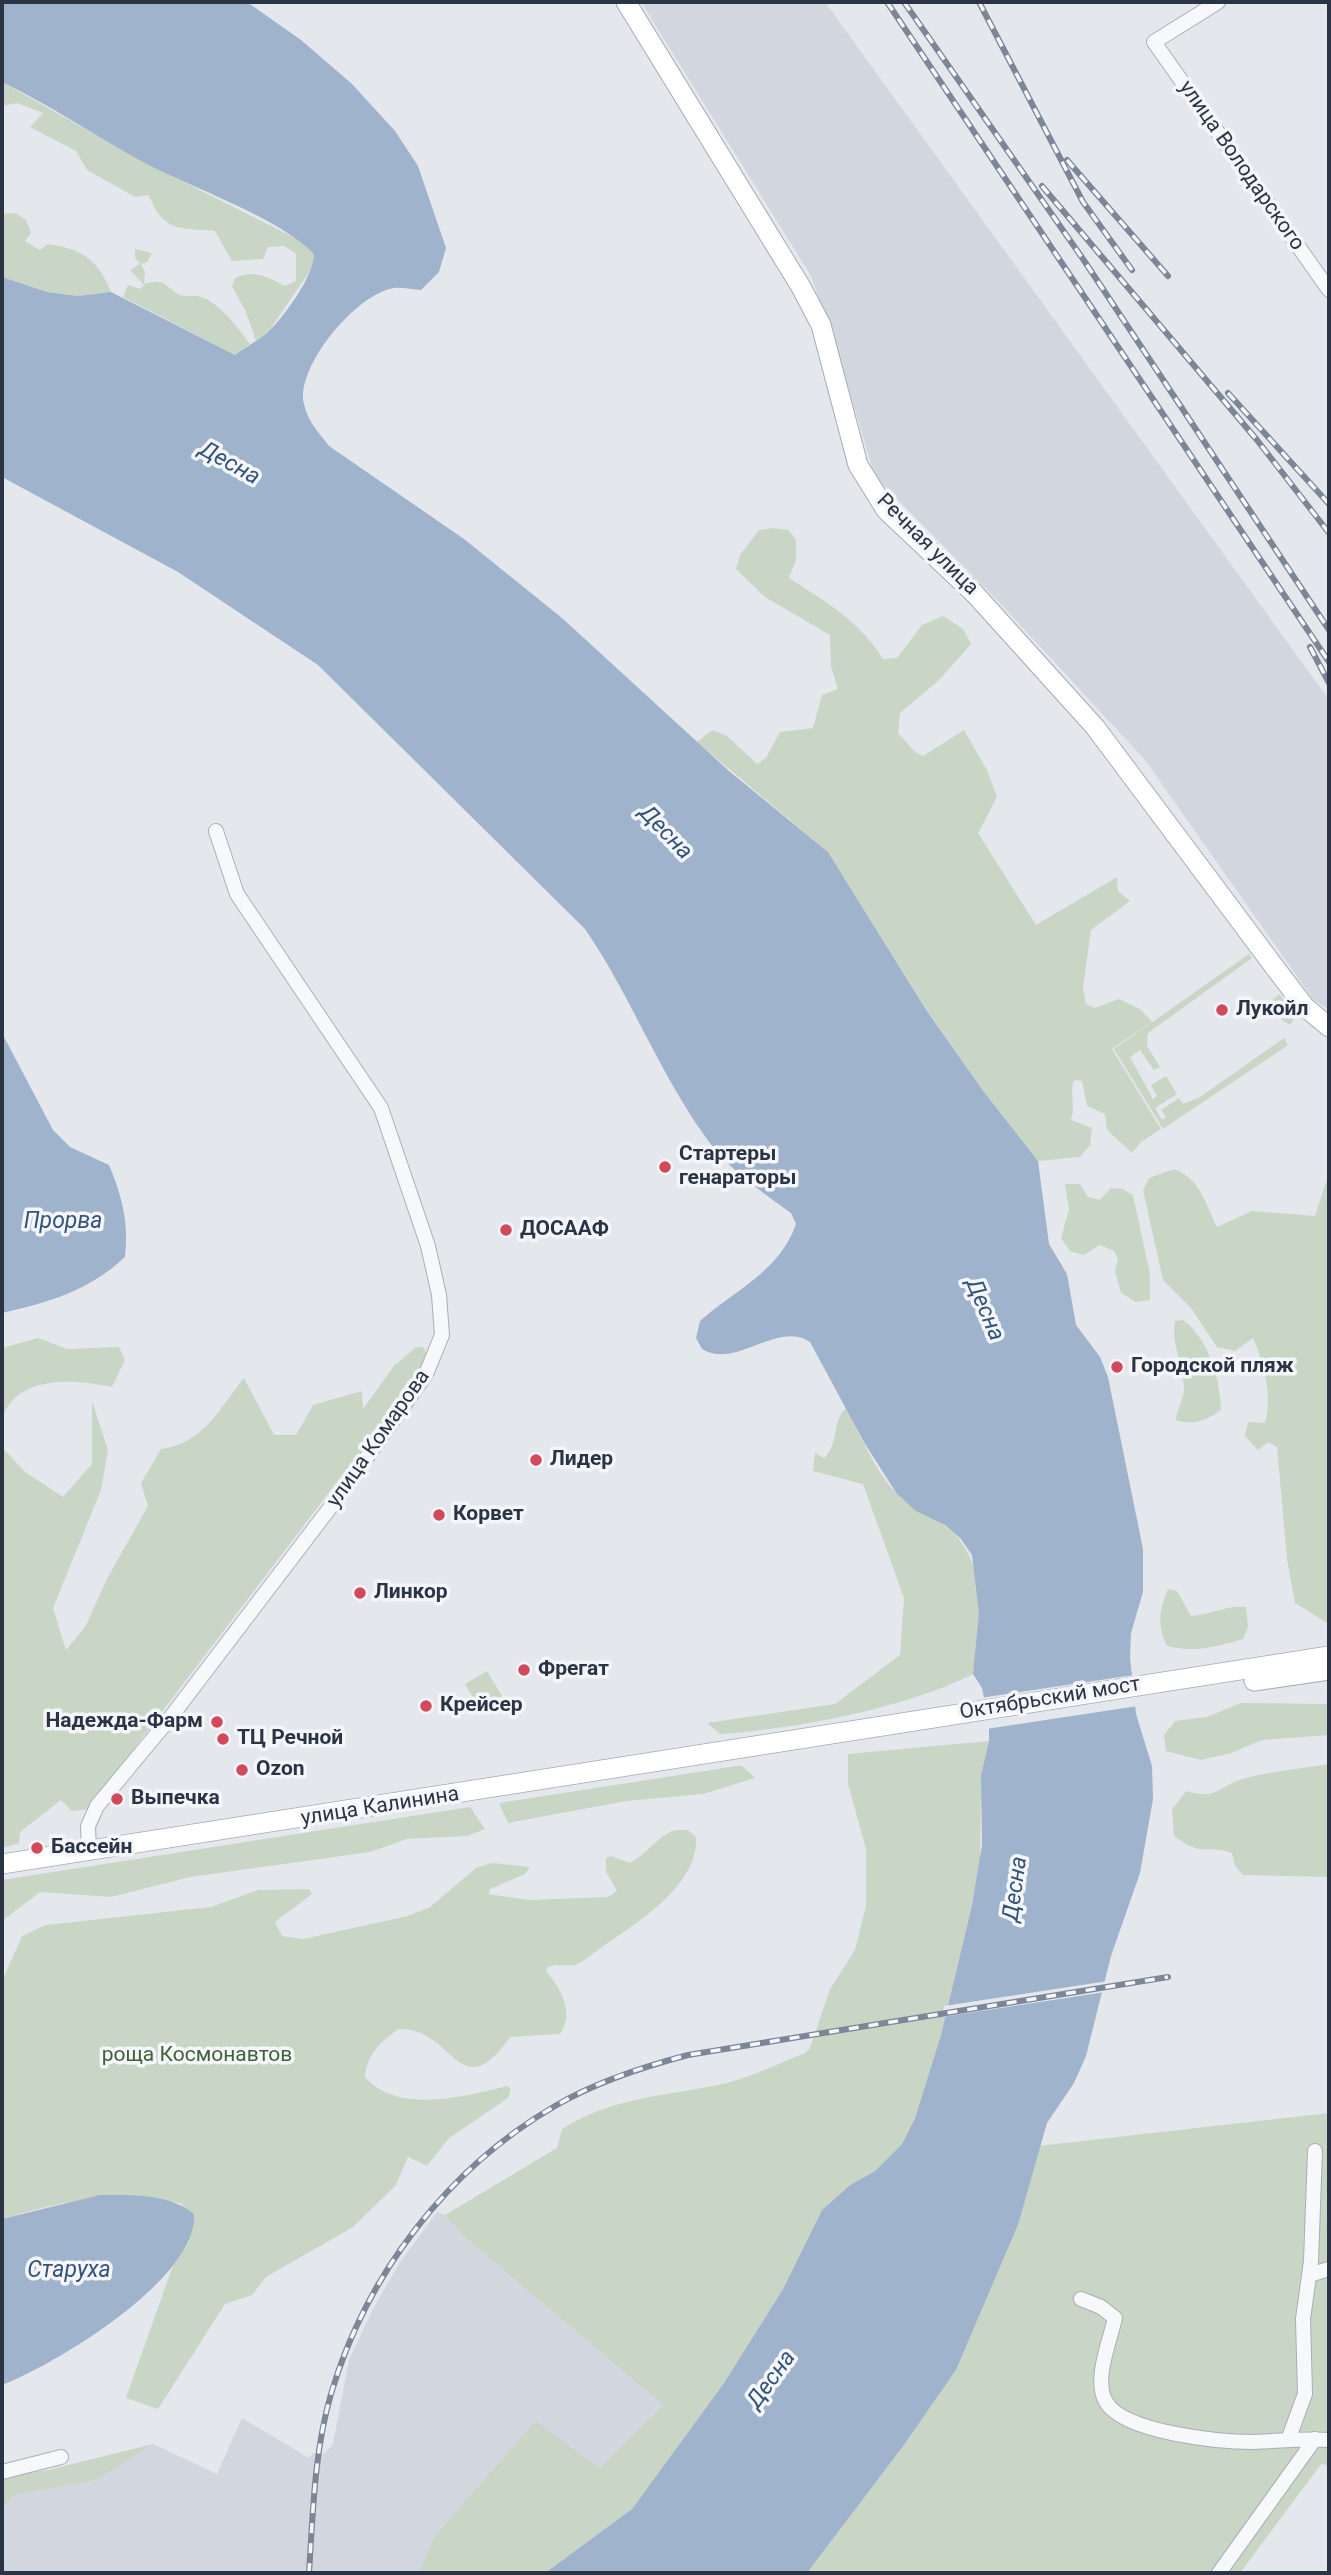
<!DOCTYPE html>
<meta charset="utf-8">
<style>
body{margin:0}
#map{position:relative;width:1331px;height:2575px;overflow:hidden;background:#e4e7ec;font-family:Roboto,sans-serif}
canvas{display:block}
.frame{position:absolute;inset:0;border:4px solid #2b3445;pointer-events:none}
</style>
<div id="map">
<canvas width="1331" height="2575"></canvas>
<div class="frame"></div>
</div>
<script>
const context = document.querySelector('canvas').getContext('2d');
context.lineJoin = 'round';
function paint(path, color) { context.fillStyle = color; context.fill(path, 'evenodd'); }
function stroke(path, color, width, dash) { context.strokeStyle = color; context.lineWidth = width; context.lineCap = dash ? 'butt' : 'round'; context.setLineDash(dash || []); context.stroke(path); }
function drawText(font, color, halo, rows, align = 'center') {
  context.font = font + ' Roboto,sans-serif'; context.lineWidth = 7; context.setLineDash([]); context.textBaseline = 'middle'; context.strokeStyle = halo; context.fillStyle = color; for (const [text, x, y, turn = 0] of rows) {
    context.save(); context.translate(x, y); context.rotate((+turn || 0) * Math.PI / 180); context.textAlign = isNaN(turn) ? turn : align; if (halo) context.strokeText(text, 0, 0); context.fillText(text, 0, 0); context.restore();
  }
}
paint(new Path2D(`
 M 641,2 L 825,2 L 1329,700 L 1329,1010 L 1313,999 L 1145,760 L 998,601 L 875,477 L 836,346 L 811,276 Z
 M 437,2212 L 445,2215 L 462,2235 L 663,2405 L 599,2468 L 536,2422 L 435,2535 L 418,2573 L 2,2573 L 2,2509 L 14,2495 L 95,2480 L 153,2444 L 217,2474 L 242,2418 L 309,2458 L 313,2453 L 324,2454 L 333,2444 L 349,2360 L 372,2311 L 400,2262 Z`), '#d2d6de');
paint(new Path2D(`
 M 2,82 L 142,161 L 303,242 L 314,253 L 314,265 L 269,331 L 256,341 L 246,312 L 232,286 L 235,278 C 255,269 267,277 285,286 L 296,281 L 296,254 L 284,246 L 268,247 L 263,259 L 232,261 L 215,231 C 180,228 162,232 149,195 L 135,197 L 87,170 L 76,151 L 30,127 L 43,113 L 17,103 L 2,106 Z
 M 15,213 L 26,220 L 31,233 L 25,241 L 40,250 L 48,244 C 82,249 98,259 111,292 L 78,296 L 47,292 L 2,277 L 2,214 Z
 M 135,249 L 152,253 L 147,262 L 141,264 L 145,272 L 144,284 C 168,276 167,292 184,296 C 188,297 192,295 196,296 C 218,299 237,327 250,344 L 235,355 L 123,297 L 128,285 L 140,289 L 144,285 L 130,270 L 140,264 L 135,258 Z
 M 773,528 L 788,530 L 796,539 L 796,560 L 789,578 C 826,602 860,621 883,659 L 897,658 L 922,625 L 943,616 L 963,629 L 971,644 L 939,680 L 900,713 L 898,733 L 915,752 L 923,756 L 964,730 L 987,770 L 997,797 L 978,833 L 1036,925 L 1117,877 L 1118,891 L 1130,901 L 1091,930 L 1083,987 L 1086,1004 L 1095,1008 L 1119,999 L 1140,1009 L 1152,1022 L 1112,1049 L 1161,1129 L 1141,1142 L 1132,1153 L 1107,1130 L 1105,1114 L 1087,1106 L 1082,1081 L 1074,1080 C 1069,1094 1076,1106 1071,1120 L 1092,1128 L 1090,1145 L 1080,1157 L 1038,1161 L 984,1092 L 927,1010 L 828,852 L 697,742 L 712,730 L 727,736 L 757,764 L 766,758 L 780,732 L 813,728 L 822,695 L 838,689 L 831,667 L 830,635 L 765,597 L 736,569 L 740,555 L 759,530 Z
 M 1249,954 L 1252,958 L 1148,1033 L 1147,1046 L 1160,1067 L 1154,1070 L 1140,1050 L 1130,1057 L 1153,1099 L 1157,1096 L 1151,1085 L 1166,1076 L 1177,1094 L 1155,1108 L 1162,1120 L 1166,1117 L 1161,1110 L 1179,1098 L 1183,1104 L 1200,1097 L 1284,1038 L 1288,1045 L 1163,1129 L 1114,1049 Z
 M 1279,994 L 1296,1015 L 1290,1025 L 1282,1020 L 1272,1000 Z
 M 1174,1169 C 1201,1179 1205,1204 1217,1227 L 1252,1211 L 1315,1216 L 1329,1173 L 1329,1624 L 1295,1603 L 1287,1559 L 1277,1447 L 1268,1442 L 1258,1450 L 1245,1436 L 1248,1422 L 1265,1423 C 1273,1397 1264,1363 1253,1338 L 1235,1351 L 1217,1347 L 1191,1308 L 1163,1280 L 1143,1190 L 1149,1178 Z
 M 1065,1184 L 1080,1184 L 1088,1197 L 1100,1200 L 1111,1188 L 1122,1189 L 1133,1195 L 1150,1274 L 1150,1300 L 1136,1302 L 1121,1293 L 1115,1271 L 1118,1259 L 1114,1251 L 1100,1245 L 1084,1255 L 1070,1251 L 1061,1238 L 1069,1209 Z
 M 1183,1320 C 1209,1339 1220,1379 1221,1410 C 1208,1420 1192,1426 1176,1420 C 1177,1408 1184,1400 1184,1388 C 1183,1364 1171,1344 1175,1321 Z
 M 38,1338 L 67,1349 L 119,1347 L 125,1360 L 112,1387 C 73,1379 20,1374 2,1417 L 2,1348 Z
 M 416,1347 L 423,1347 L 427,1354 L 426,1365 L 88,1809 L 72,1811 L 61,1800 L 20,1832 L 19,1843 L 2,1848 L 2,1447 L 25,1472 L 63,1497 L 92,1464 L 92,1401 L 108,1450 L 101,1490 L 53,1608 L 66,1650 L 85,1627 L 108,1577 L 148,1506 L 141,1483 L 161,1449 C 203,1444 219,1409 244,1378 L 274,1435 L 296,1435 L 313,1405 L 362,1391 L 363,1409 L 394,1366 Z
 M 846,1408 C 861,1436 876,1473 899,1496 C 914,1511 933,1515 948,1528 C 988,1561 983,1627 973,1674 C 906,1708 796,1729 720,1734 L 707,1723 L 835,1704 L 900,1655 L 904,1598 L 863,1484 L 813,1471 L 815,1453 L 824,1458 C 840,1443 831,1422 846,1408 Z
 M 1168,1589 L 1177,1591 L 1191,1616 C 1211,1615 1225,1605 1246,1607 L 1248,1627 L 1243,1639 C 1216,1647 1194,1653 1167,1646 C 1157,1625 1159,1610 1168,1589 Z
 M 487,1671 L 502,1696 L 480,1709 L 465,1684 Z
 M 1241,1703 L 1329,1704 L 1329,1735 L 1262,1740 L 1231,1753 L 1201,1760 L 1166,1751 L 1164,1735 L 1175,1721 L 1207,1717 Z
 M 989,1741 L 981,1790 L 980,1866 L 972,1905 L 941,2035 L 915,2118 L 902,2144 L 875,2171 L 850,2185 L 822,2210 L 783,2289 L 724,2383 L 632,2509 L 545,2573 L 418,2573 L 435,2535 L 536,2421 L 599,2468 L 663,2405 L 462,2235 L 445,2215 L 557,2148 L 562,2129 C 611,2098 663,2096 718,2085 C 748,2079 777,2064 805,2053 L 810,2048 L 830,1989 L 855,1950 L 866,1906 L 866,1849 L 848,1784 L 848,1754 Z
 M 1329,1764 L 1329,1877 L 1243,1875 L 1235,1866 L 1232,1853 C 1206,1844 1203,1858 1174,1836 L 1172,1810 L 1186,1791 C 1218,1800 1217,1787 1242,1779 C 1270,1771 1301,1769 1329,1764 Z
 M 737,1766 L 742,1766 L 755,1778 L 703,1794 L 626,1801 L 508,1823 L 499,1803 Z
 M 470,1807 L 485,1829 L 467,1836 L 407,1839 L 370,1852 L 190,1877 L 111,1897 L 40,1892 L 2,1921 L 2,1880 Z
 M 676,1830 L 688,1830 L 696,1837 C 699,1885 637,1923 602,1947 C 594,1952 583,1963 575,1965 C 566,1967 558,1963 548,1967 L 546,1971 C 561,1989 575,2013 560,2034 L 510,2037 C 459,2110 454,2027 399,2029 C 382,2040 366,2055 365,2077 C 398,2115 466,2096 507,2086 L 511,2089 L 508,2098 L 449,2138 L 427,2166 L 408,2157 L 396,2185 L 353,2227 L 266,2277 L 252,2295 L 225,2304 L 158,2409 L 126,2398 L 172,2268 L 189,2242 L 182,2204 C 118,2188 64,2201 2,2219 L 2,1981 L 22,1936 L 46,1925 L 211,1907 L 258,1890 L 309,1889 L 312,1894 L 275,1922 L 282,1936 L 303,1939 L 408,1916 L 430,1907 L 476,1868 L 492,1863 L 530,1867 L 525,1874 L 490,1889 L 489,1894 L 494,1895 L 530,1900 L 608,1897 L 617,1891 L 606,1872 L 606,1858 L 611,1856 L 630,1863 C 647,1854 658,1835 676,1830 Z
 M 1329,2113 L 1329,2467 L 1322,2463 L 1240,2573 L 807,2573 L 904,2445 L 956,2370 L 1018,2225 L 1038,2146 Z
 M 153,2444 L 96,2480 L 14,2495 L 2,2509 L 2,2476 L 48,2470 Z`), '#c9d6c5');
paint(new Path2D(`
 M 2,2 L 247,2 L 301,40 L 352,84 L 395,131 L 418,166 L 446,248 L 439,272 L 421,290 C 413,290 403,287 394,288 C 357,293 295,367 304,404 C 307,420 319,433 329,446 L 464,539 L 562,618 L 729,771 L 828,852 L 927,1011 L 984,1092 L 1038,1161 L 1049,1244 L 1067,1274 L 1076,1325 L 1100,1357 L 1108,1377 L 1143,1549 L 1143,1592 L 1131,1633 L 1130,1657 L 1136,1714 L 1152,1766 L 1153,1799 L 1140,1873 L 1111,1956 L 1086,2056 L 1074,2083 L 1047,2123 L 1018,2225 L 956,2370 L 904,2445 L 807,2573 L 545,2573 L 632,2509 L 724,2383 L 783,2289 L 822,2210 L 850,2185 L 875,2171 L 902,2144 L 915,2118 L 941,2035 L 972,1905 L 982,1845 L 981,1776 L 989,1741 L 989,1722 L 982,1688 L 973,1674 L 979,1613 L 972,1555 L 961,1539 L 945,1525 L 916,1511 L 897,1494 L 865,1444 L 810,1342 C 777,1320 736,1370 702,1349 L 696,1338 L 700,1321 C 736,1289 779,1272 796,1224 L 791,1213 C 761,1191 729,1170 707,1139 C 659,1073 631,996 585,929 L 318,665 L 178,572 L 2,477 L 2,277 L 47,292 L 78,296 L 111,292 L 235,355 C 246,347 257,341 267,333 C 284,317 314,276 314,254 C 279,217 189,187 141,161 C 94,135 50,105 2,82 Z
 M 2,1033 L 53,1130 L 70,1147 L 109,1165 C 122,1196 129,1223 125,1257 C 89,1291 49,1302 2,1313 Z
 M 100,2195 C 131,2195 169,2193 194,2214 C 199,2278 55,2365 2,2385 L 2,2219 Z`), '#9fb4cc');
paint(new Path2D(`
 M 1134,1675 L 1138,1706 L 986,1729 L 980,1698 Z
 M 1108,1981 L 1105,1992 L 942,2017 L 944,2006 Z`), '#e4e7ec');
const minor = new Path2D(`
 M 1218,2 L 1154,42 L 1329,290
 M 89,1852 L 88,1826 L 97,1806 L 170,1718 L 342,1492 L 426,1374 L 442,1335 L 439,1295 L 428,1246 L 381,1108 L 237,894 L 216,831
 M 1309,2275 L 1329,2269
 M 1081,2299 L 1101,2307 L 1115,2318 C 1110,2341 1093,2380 1106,2402 C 1124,2433 1221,2442 1254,2442 C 1279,2441 1304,2438 1329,2440
 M 1288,2440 L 1305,2394 L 1303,2319 L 1311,2261 L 1315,2151
 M 2,2472 L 61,2457
 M 1219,2573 L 1315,2439`);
const major = new Path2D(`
 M 626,2 L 801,287 L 821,325 L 858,465 L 886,510 L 974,593 L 1095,727 L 1279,973 L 1305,1007 L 1329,1027
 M 1254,1681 L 1329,1670
 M 2,1864 L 1329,1656`);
stroke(minor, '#a9aeb7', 16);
stroke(major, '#a3abb8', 21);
stroke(minor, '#f7f8fa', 14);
stroke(major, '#fff', 19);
const rail = new Path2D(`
 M 887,2 L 1329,662
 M 904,2 L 1083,259 L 1329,630
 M 979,2 L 1083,202 L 1132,270
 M 1067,160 L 1168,276
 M 1042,186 L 1257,440 L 1329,533
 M 1228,393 L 1329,504
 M 1310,647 L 1329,683
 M 309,2573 C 313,2514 314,2452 331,2394 C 366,2275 448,2168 555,2106 C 596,2082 642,2067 688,2055 L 1168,1977`);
stroke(rail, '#7d8696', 6);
stroke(rail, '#f4f6f9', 3.5, [10]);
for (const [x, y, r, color] of [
 [1222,1010,7,"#d1495b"],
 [665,1167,7,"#d1495b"],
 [506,1230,7,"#d1495b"],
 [1117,1367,7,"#d1495b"],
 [536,1460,7,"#d1495b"],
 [439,1515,7,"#d1495b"],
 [360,1593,7,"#d1495b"],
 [524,1670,7,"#d1495b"],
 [426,1706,7,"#d1495b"],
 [217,1722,7,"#d1495b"],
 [223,1739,7,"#d1495b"],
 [242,1770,7,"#d1495b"],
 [117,1799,7,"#d1495b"],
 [37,1848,7,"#d1495b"]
]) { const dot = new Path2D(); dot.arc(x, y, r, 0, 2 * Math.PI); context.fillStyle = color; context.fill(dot); stroke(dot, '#f4f6f9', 2.5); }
drawText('21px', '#2b3445', '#f4f6f9', [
 ["улица Володарского",1241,166,55],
 ["Речная улица",927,545,45],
 ["улица Комарова",379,1439,-55],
 ["Октябрьский мост",1050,1699,-9],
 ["улица Калинина",380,1807,-9]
]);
drawText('bold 21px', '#2b3445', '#f4f6f9', [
 ["Лукойл",1236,1010],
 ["Стартеры",679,1155],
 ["генараторы",679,1179],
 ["ДОСААФ",520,1230],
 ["Городской пляж",1131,1367],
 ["Лидер",550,1460],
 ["Корвет",453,1515],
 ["Линкор",374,1593],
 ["Фрегат",538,1670],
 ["Крейсер",440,1706],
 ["Надежда-Фарм",203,1722,"right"],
 ["ТЦ Речной",237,1739],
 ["Ozon",256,1770],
 ["Выпечка",131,1799],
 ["Бассейн",51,1848]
], 'left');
drawText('21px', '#3f6138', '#f4f6f9', [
 ["роща Космонавтов",197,2056]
]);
drawText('italic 23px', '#34527a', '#f4f6f9', [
 ["Десна",229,464,29],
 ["Десна",665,833,46],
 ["Прорва",63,1222],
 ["Десна",984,1310,67],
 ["Десна",1016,1889,-82],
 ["Старуха",69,2271],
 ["Десна",772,2380,-54]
]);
</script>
